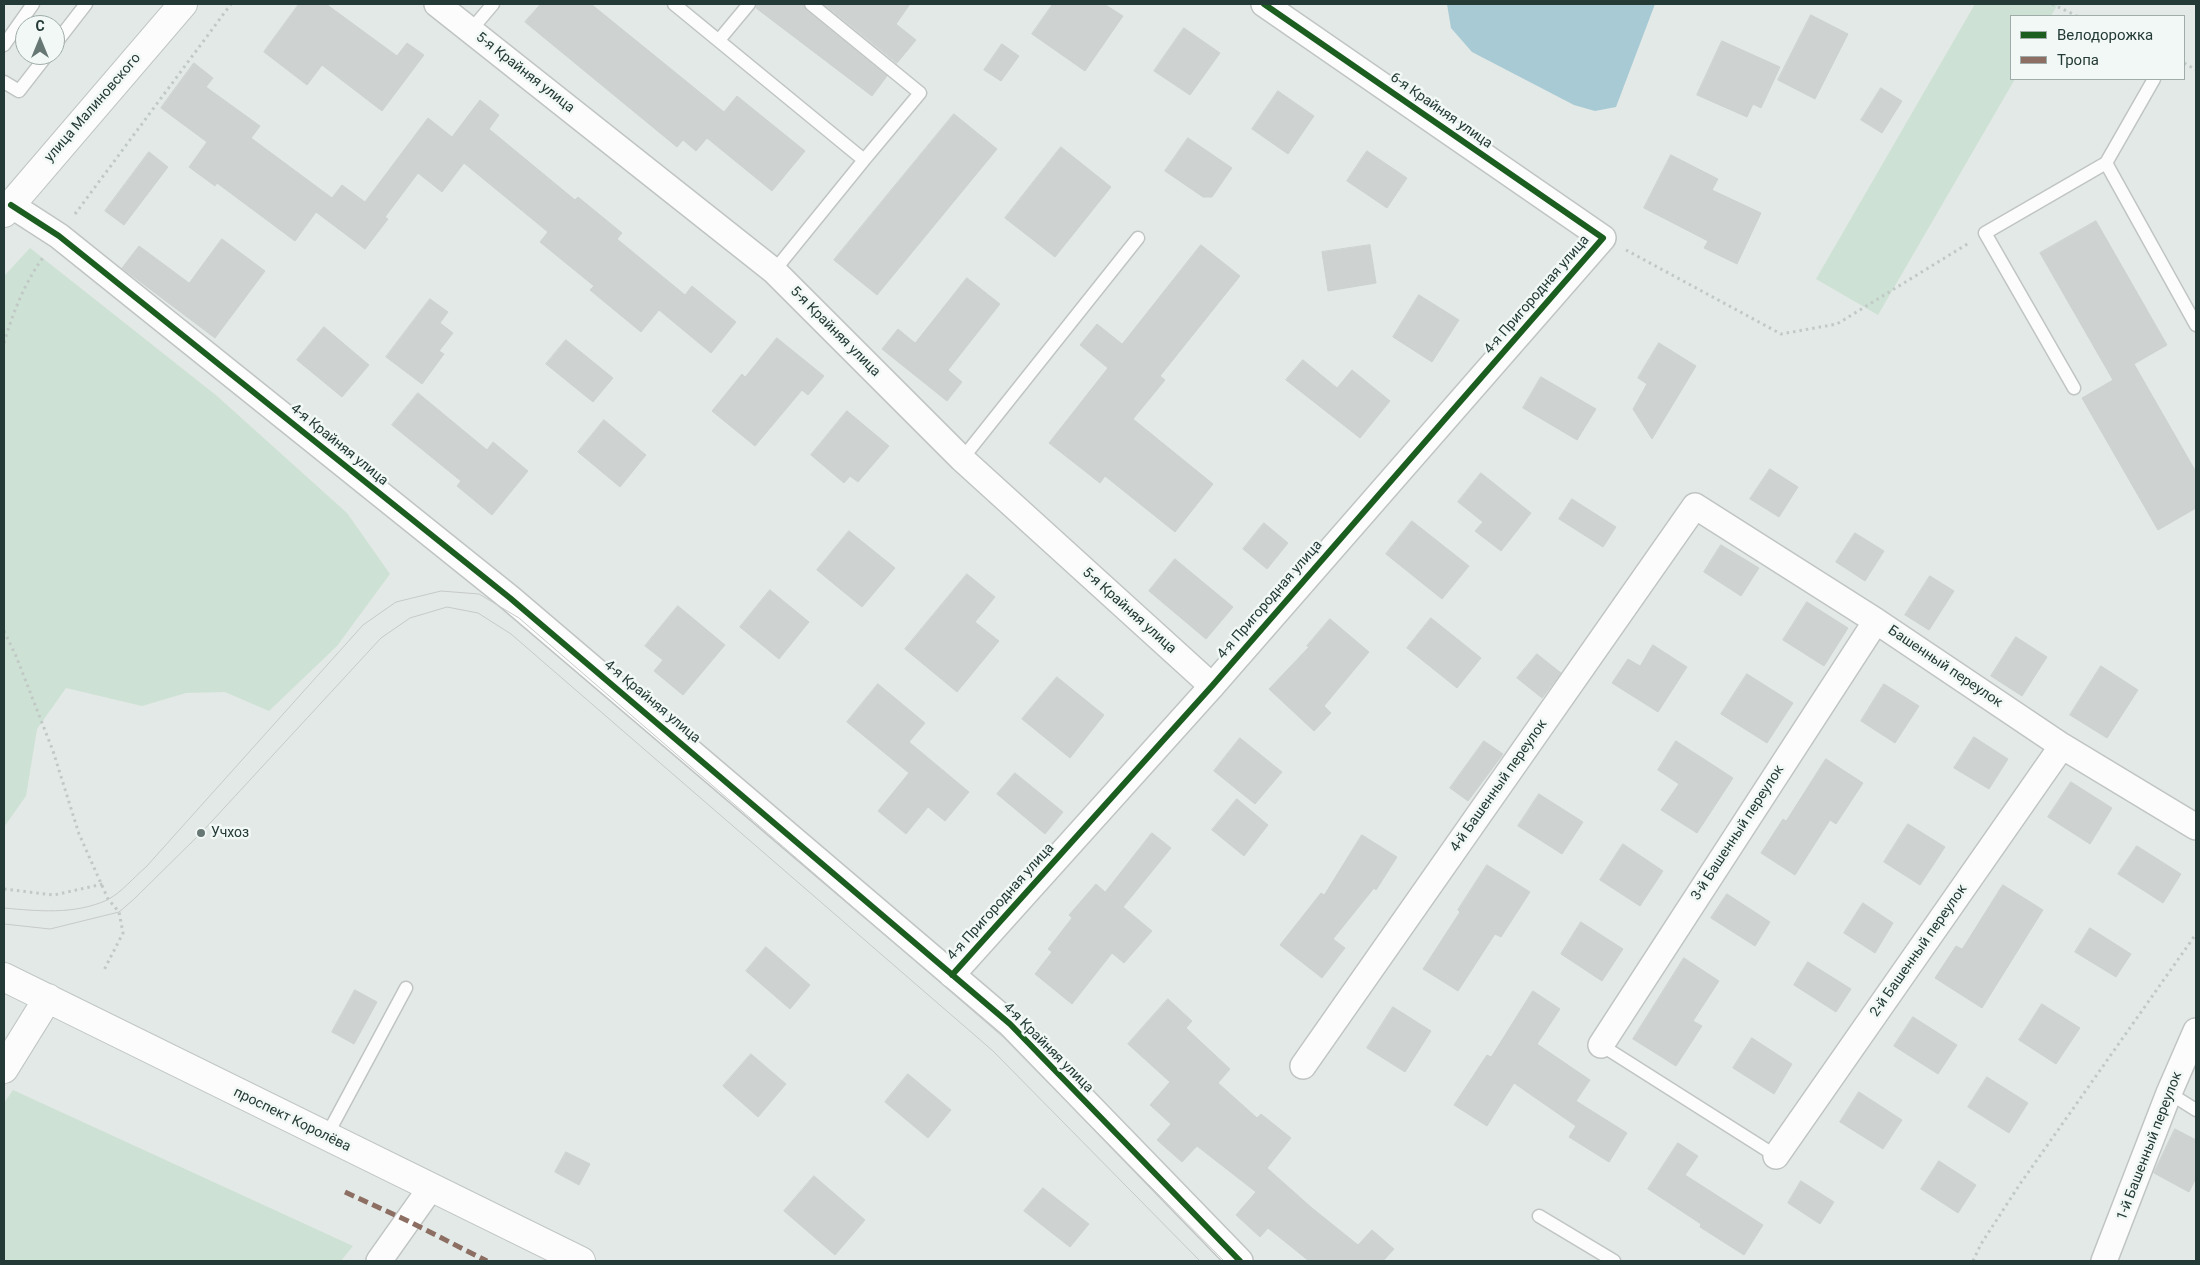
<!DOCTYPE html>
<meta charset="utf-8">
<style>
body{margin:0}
#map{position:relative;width:2200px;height:1265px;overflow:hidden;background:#e3e9e6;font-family:Roboto,sans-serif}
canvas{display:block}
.frame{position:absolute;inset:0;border:5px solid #233a36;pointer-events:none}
.legend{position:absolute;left:2010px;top:15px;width:175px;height:65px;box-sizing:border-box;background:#f2f8f5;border:1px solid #9faca9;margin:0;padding:6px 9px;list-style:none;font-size:15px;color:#233a36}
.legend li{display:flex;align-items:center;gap:10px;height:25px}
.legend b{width:25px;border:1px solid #9faca9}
.north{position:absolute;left:15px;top:15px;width:50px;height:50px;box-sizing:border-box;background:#f2f8f5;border:1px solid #9faca9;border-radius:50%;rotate:0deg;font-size:14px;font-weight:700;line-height:20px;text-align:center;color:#233a36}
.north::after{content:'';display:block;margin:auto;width:18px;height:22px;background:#667774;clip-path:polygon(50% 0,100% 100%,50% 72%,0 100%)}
</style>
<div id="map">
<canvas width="2200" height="1265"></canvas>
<div class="frame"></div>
<ul class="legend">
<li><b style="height:6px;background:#1b5e20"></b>Велодорожка</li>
<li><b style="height:6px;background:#8d6e63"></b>Тропа</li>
</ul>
<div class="north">С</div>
</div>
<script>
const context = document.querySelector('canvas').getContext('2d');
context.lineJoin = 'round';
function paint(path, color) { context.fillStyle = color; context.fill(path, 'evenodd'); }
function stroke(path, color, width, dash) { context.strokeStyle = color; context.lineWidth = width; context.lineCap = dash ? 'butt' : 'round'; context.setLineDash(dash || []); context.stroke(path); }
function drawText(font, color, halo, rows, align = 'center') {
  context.font = font + ' Roboto,sans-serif'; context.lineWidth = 5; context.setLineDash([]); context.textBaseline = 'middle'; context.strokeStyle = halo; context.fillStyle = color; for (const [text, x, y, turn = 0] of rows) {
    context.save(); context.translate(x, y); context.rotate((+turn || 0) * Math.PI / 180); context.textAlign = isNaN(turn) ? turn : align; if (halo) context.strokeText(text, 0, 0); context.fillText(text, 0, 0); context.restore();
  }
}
paint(new Path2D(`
 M 1975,4 L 2058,4 L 2051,16 L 2011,16 L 2011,79 L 2015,79 L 1878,315 L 1816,279 Z
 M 30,248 L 217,396 L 347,513 L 390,574 L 337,646 L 269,711 L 225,692 L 186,693 L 142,706 L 66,688 L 37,729 L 26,796 L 4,827 L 4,276 Z
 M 13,1090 L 353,1246 L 341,1261 L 4,1261 L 4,1103 Z`), '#cee1d5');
paint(new Path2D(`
 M 1447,4 L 1655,4 L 1616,107 L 1595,111 L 1574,105 L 1472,52 L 1451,28 Z`), '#a7cad4');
const building = new Path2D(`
 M 299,4 L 326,4 L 397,56 L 407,43 L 424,55 L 382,111 L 322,65 L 307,85 L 264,52 Z
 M 541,4 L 591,4 L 724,112 L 737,96 L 805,151 L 772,191 L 707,138 L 696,151 L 683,140 L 677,147 L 525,22 Z
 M 757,4 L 803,4 L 806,10 L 887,76 L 872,96 L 756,8 Z
 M 824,4 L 910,4 L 896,24 L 916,40 L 897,63 Z
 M 1053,4 L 1104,4 L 1123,16 L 1085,71 L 1032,34 Z
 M 1811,15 L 1848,34 L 1815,99 L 1778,80 Z
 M 1184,28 L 1220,53 L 1190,95 L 1154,71 Z
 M 1722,41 L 1780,67 L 1761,108 L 1753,104 L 1747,117 L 1697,95 Z
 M 1002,44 L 1019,56 L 1001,81 L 984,70 Z
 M 194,63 L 213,78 L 206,87 L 260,126 L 251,138 L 332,198 L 342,185 L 365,202 L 428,118 L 452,137 L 480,100 L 499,115 L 489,129 L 575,200 L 578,197 L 622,233 L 617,239 L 685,295 L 692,286 L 736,322 L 711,353 L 659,310 L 641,332 L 590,290 L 594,286 L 540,242 L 548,232 L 464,163 L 442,192 L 418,173 L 385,217 L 388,219 L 365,249 L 316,212 L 295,241 L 217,183 L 215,186 L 189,167 L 207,142 L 161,108 Z
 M 1881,88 L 1902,101 L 1882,133 L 1861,120 Z
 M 1278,91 L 1314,116 L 1288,154 L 1252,129 Z
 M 954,114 L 997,149 L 877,295 L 834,260 Z
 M 1188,138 L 1232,168 L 1212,197 L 1203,197 L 1165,171 Z
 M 1061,147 L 1111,187 L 1055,257 L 1005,218 Z
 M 1367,151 L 1407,178 L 1387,208 L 1347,181 Z
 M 149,152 L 168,167 L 124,225 L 105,211 Z
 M 1671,155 L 1718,179 L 1712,190 L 1761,213 L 1737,264 L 1704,248 L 1708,241 L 1644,208 Z
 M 2096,221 L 2167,345 L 2134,364 L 2196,472 L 2196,508 L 2158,530 L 2082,398 L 2113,380 L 2040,253 Z
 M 222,239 L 265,271 L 215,338 L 122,268 L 139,246 L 189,283 Z
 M 1201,245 L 1240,276 L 1160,376 L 1165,380 L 1133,419 L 1213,484 L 1175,532 L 1105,476 L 1100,483 L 1049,443 L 1108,368 L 1080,345 L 1097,324 L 1122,344 Z
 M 1370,245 L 1376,283 L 1328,291 L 1322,252 Z
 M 967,278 L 1000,304 L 948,370 L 962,382 L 947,401 L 882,349 L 898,329 L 915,343 Z
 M 1419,295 L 1459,320 L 1432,362 L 1393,337 Z
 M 430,299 L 448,312 L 440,323 L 453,333 L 439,351 L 444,354 L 422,384 L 386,357 Z
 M 324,327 L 369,365 L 342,397 L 297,360 Z
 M 777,338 L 824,376 L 808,395 L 802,390 L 755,446 L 712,411 L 742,374 L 745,377 Z
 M 566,340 L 613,378 L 593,402 L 546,364 Z
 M 1659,343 L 1696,366 L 1652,439 L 1633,409 L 1647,384 L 1638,378 Z
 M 1303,360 L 1337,388 L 1352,370 L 1390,401 L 1360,438 L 1286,380 Z
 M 1541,377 L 1596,409 L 1577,440 L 1523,408 Z
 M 418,393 L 487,450 L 493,442 L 528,471 L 492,515 L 457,486 L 461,481 L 392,425 Z
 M 847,411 L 889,446 L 858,482 L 850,476 L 844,483 L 811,455 Z
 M 604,420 L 646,455 L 620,487 L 578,452 Z
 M 1770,469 L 1798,487 L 1779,517 L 1750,499 Z
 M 1481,473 L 1531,513 L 1501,551 L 1475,531 L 1483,522 L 1458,502 Z
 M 1572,499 L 1616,527 L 1603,547 L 1559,519 Z
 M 1412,521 L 1469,566 L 1442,599 L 1386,554 Z
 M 1264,523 L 1288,543 L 1267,569 L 1243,549 Z
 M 849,531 L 895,568 L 862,607 L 817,570 Z
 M 1855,533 L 1884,551 L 1865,581 L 1836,562 Z
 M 1721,545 L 1759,568 L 1741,596 L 1704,572 Z
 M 1175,559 L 1233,607 L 1206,639 L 1149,591 Z
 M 967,574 L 995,597 L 975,622 L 999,641 L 957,692 L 905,649 Z
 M 1930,576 L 1954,591 L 1929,630 L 1905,615 Z
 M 770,590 L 809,622 L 779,659 L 740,627 Z
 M 1807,602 L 1848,628 L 1824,666 L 1783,640 Z
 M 678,606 L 725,645 L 683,695 L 654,671 L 663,660 L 645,646 Z
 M 1431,618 L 1481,658 L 1457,688 L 1407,648 Z
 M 1330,619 L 1369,652 L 1324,706 L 1331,713 L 1314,731 L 1269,689 L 1309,647 L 1307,646 Z
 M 2016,637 L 2047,657 L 2022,696 L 1991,676 Z
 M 1653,645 L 1687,667 L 1658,712 L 1612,683 L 1628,659 L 1640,666 Z
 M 1537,654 L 1561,673 L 1542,698 L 1517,678 Z
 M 2101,666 L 2138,690 L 2107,738 L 2070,715 Z
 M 1747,674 L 1793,703 L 1767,743 L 1721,714 Z
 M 1057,677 L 1104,715 L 1070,758 L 1022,719 Z
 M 878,684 L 925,723 L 909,742 L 969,792 L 945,821 L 928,807 L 906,834 L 878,811 L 909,773 L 847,722 Z
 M 1884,684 L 1919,706 L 1895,743 L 1861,721 Z
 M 1974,737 L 2008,759 L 1989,789 L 1954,768 Z
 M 1240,738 L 1282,772 L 1255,804 L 1214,771 Z
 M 1484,741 L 1503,754 L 1468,801 L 1450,788 Z
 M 1676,741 L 1733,778 L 1697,833 L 1661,810 L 1679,784 L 1658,770 Z
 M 1826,759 L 1863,783 L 1836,824 L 1830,820 L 1795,875 L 1761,853 L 1783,819 L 1786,821 Z
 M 1015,773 L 1063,812 L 1045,834 L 997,794 Z
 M 2071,782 L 2112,808 L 2090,844 L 2048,817 Z
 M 1539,794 L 1583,822 L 1562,854 L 1518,826 Z
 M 1237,799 L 1268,825 L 1244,856 L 1212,830 Z
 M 1908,824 L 1945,847 L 1920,885 L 1884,862 Z
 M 1152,833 L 1171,848 L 1123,907 L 1152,931 L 1124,963 L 1112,953 L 1072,1004 L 1035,974 L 1052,952 L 1048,949 L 1072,918 L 1069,915 L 1096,884 L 1105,892 Z
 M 1362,835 L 1397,857 L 1376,890 L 1374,888 L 1333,939 L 1345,948 L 1322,978 L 1280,945 L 1321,893 L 1324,895 Z
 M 1623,844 L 1663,871 L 1640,906 L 1600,880 Z
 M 2137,846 L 2181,874 L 2163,903 L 2118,874 Z
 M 1487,865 L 1530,892 L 1501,937 L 1495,934 L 1458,991 L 1423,969 L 1460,912 L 1458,910 Z
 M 2003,885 L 2043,910 L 1982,1008 L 1935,978 L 1956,946 L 1962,949 Z
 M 1727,894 L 1770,922 L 1755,946 L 1711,918 Z
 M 1863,903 L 1893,923 L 1875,953 L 1844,933 Z
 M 1581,922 L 1623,949 L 1602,981 L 1561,954 Z
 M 2090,928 L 2131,954 L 2116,977 L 2075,952 Z
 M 766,947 L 810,985 L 790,1009 L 746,971 Z
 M 1684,958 L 1719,981 L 1693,1021 L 1702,1026 L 1676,1066 L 1633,1039 Z
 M 1808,962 L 1851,989 L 1836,1012 L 1794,985 Z
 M 355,990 L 377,1002 L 354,1044 L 332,1032 Z
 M 1533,991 L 1560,1009 L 1537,1044 L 1590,1080 L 1576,1101 L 1627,1133 L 1609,1162 L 1569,1137 L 1576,1126 L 1514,1083 L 1487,1126 L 1454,1105 L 1487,1055 L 1491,1057 Z
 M 1168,999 L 1192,1021 L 1186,1028 L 1230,1069 L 1218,1083 L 1257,1118 L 1261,1114 L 1291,1138 L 1267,1168 L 1312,1208 L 1358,1245 L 1372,1230 L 1394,1249 L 1383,1261 L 1309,1261 L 1268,1228 L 1260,1237 L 1236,1215 L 1256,1192 L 1197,1146 L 1182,1162 L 1157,1140 L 1171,1124 L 1150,1105 L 1170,1082 L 1128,1044 Z
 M 2042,1004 L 2080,1028 L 2056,1064 L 2019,1040 Z
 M 1393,1007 L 1431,1031 L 1405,1072 L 1367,1048 Z
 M 1913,1017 L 1957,1045 L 1938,1074 L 1894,1046 Z
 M 1752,1038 L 1792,1064 L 1774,1094 L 1733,1068 Z
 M 751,1054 L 786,1084 L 758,1117 L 723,1086 Z
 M 908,1074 L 951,1110 L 928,1138 L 885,1102 Z
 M 1987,1077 L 2028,1103 L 2009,1133 L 1968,1107 Z
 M 1859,1092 L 1902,1120 L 1883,1149 L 1840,1122 Z
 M 2175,1129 L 2196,1140 L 2196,1178 L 2189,1192 L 2154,1173 Z
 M 1678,1143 L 1698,1156 L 1685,1175 L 1763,1225 L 1744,1255 L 1700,1227 L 1701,1224 L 1648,1189 Z
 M 566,1152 L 590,1164 L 579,1185 L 555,1172 Z
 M 1939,1161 L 1976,1185 L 1958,1213 L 1921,1189 Z
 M 814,1176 L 865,1220 L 835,1255 L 784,1211 Z
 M 1801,1181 L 1834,1202 L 1820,1224 L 1788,1203 Z
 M 1043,1188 L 1089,1224 L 1070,1247 L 1024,1211 Z`);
paint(building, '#ced2d1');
stroke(building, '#ccd2cf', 1);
const lane = new Path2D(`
 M 674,4 L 864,160 L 774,271
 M 811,4 L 920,93 L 864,160
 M 471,30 L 493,4
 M 719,40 L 749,4
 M 55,44 L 86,4
 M 4,45 L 33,4
 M 2154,79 L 2106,163 L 2196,325
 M 4,82 L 19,91 L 47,55
 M 2074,388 L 1985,233 L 2106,163
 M 962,459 L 1138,238
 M 1601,1045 L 1776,1156
 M 2169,1093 L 2196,1110
 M 326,1137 L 406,988
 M 1539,1216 L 1614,1261`);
const street = new Path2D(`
 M 437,4 L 774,271 L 962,459 L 1212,686
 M 11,205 L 59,236 L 510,598 L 1010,1024 L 1240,1261
 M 952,975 L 1212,686 L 1603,238 L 1264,4
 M 1601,1045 L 1876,621
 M 1303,1066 L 1695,506 L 1876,621 L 2062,746 L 2196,827
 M 1776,1156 L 2062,746
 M 379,1261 L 430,1189
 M 2104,1261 L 2169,1093 L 2196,1031`);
const secondary = new Path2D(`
 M 4,213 L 183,4
 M 4,977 L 581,1261
 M 4,1069 L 48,998`);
stroke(lane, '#c0c5c3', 15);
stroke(street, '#c0c5c3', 28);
stroke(secondary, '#c0c6c4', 30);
stroke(new Path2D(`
 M 2052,4 L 2077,16
 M 2184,63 L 2196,70
 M 75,214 L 231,4
 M 1626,250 L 1781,334 L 1837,324 L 1969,243
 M 4,343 C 13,312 25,282 44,256
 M 4,631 L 16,656 L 53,751 L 79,834 L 108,899 L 119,912 L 123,933 L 104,970
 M 4,889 L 54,895 L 103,884
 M 1973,1261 L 1981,1244 L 2020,1184 L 2196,934`), '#c0c9c6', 3, [2.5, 4]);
stroke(lane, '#fbfcfb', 12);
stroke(street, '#fbfcfb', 25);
stroke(secondary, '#fbfcfb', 28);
stroke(new Path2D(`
 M 4,908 C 38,911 74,915 107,900 C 121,893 134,877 146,867 L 363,625 L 396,602 L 441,591 L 479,594 L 519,618 L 1003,1037 L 1224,1261
 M 4,924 L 50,929 L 119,912 L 133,900 L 201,833 L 381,638 L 410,618 L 447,607 L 478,613 L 511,634 L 993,1051 L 1200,1261`), '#c6cac9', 1);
stroke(new Path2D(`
 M 345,1192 L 408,1221 L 487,1261`), '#8d6e63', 5, [10, 5]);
stroke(new Path2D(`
 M 11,205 L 59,236 L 510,598 L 1010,1024 L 1240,1261
 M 952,975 L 1212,686 L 1603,238 L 1264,4`), '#1b5e20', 6);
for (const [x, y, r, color] of [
 [201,833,5,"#667774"]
]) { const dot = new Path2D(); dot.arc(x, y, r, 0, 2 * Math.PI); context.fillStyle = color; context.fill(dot); stroke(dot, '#f2f8f5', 2); }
drawText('14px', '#233a36', '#f2f8f5', [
 ["5-я Крайняя улица",525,73,38],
 ["улица Малиновского",93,108,-49],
 ["6-я Крайняя улица",1441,111,35],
 ["4-я Пригородная улица",1537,295,-49],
 ["5-я Крайняя улица",835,332,45],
 ["4-я Крайняя улица",339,445,39],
 ["4-я Пригородная улица",1270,600,-49],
 ["5-я Крайняя улица",1129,611,42],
 ["Башенный переулок",1945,667,34],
 ["4-я Крайняя улица",652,702,40],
 ["4-й Башенный переулок",1499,786,-55],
 ["3-й Башенный переулок",1738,833,-57],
 ["4-я Пригородная улица",1001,902,-48],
 ["2-й Башенный переулок",1919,951,-55],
 ["4-я Крайняя улица",1048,1048,45],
 ["проспект Королёва",292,1120,26],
 ["1-й Башенный переулок",2150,1146,-69]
]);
drawText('14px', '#233a36', '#f2f8f5', [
 ["Учхоз",211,833]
], 'left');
</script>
